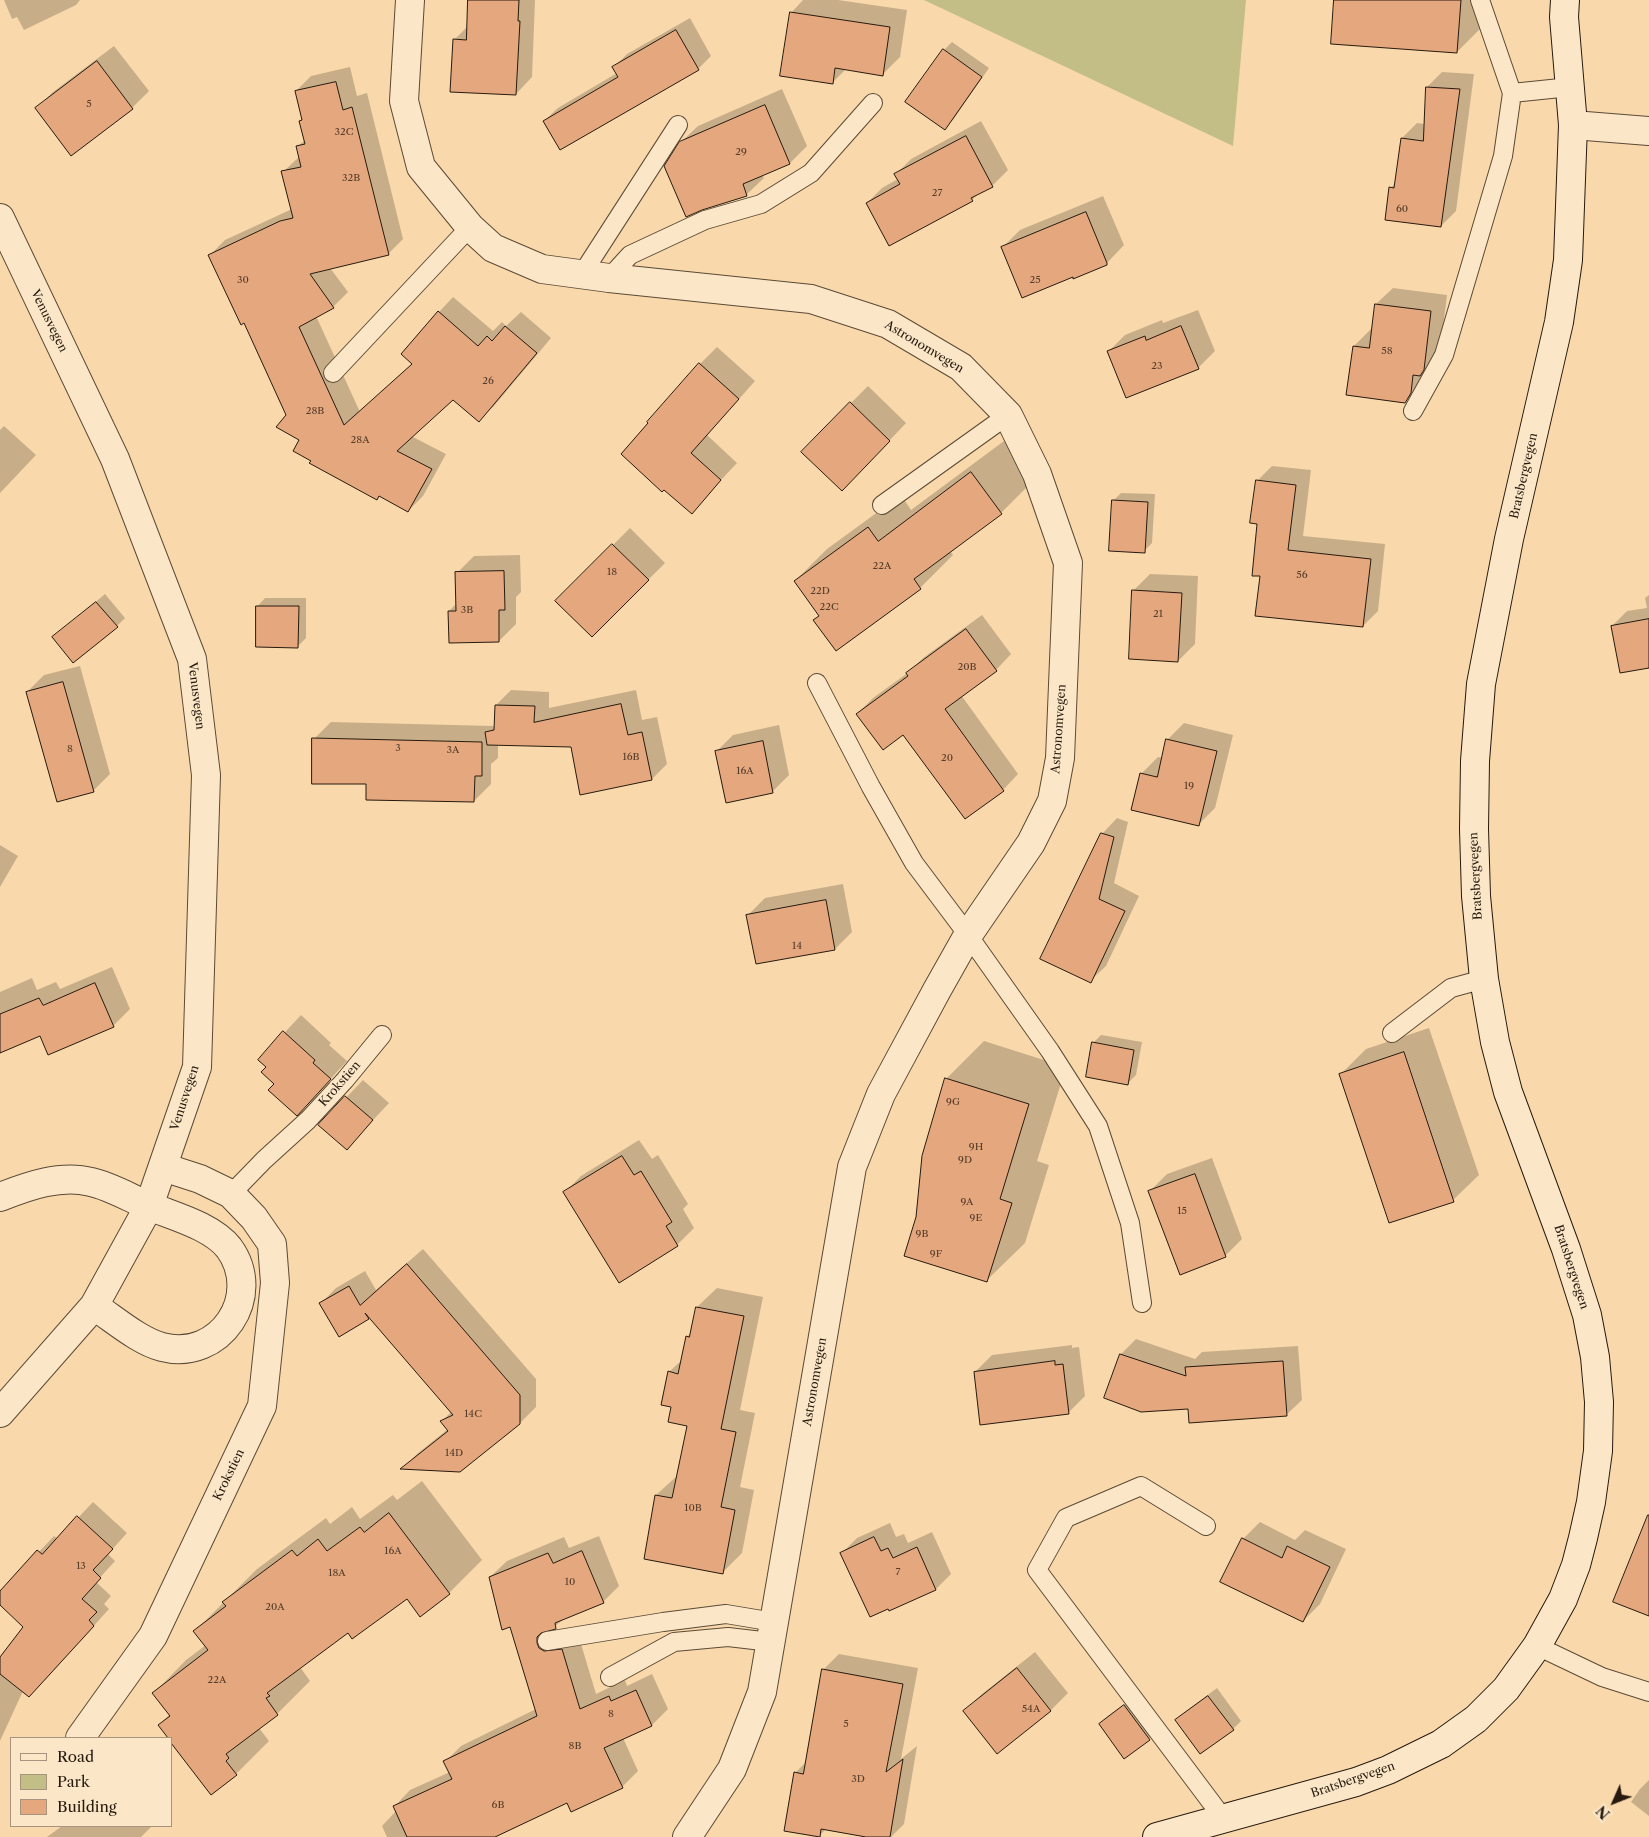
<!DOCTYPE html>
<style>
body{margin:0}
#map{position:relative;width:1649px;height:1837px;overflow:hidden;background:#f9d9ab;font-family:"Libre Caslon Text",serif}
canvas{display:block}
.legend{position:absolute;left:10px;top:1737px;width:162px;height:90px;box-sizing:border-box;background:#fbe6c8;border:1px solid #a6947e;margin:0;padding:6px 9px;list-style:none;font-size:15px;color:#261a0e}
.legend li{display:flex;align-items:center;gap:10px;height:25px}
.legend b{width:25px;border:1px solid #a6947e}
.north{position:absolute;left:1589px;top:1777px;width:50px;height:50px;-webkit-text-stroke:4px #fbe6c8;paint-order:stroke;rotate:226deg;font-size:14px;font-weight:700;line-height:20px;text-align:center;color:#261a0e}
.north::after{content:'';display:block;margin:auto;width:18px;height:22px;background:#261a0e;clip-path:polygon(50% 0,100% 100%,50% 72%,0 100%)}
</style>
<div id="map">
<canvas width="1649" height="1837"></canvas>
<ul class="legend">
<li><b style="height:6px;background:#fbe6c8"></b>Road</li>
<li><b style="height:14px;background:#c2be86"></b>Park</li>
<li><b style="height:14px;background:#e5a77e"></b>Building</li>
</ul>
<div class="north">N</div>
</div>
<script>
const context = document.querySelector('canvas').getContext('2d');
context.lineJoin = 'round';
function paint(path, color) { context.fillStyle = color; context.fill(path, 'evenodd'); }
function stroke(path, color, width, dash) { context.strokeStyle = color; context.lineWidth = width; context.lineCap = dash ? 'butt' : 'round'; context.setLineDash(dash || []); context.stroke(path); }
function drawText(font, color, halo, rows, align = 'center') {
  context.font = font + ' "Libre Caslon Text",serif'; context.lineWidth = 4; context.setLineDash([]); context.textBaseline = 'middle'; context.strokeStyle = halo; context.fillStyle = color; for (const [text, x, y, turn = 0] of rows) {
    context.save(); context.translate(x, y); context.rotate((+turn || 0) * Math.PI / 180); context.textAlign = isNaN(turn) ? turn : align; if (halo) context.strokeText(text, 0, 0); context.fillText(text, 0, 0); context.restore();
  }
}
paint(new Path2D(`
 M 924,0 L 1246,0 L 1233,146 Z`), '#c2be86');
paint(new Path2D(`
 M 4,0 L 80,0 L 76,5 L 24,30 L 17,17 L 12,19 Z
 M 469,0 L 535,0 L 532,77 L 516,94 L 454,40 L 468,26 Z
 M 803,0 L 838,0 L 907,10 L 900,57 L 883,74 L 846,69 L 832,83 L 791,13 Z
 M 1335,0 L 1484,0 L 1482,27 L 1457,52 Z
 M 690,18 L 711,56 L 698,69 L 544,121 L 558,108 L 617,73 L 614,67 L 627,54 Z
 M 952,42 L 989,68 L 953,120 L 944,128 L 944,50 Z
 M 114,46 L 149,91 L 132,108 L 71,154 L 37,108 L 53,92 Z
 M 350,67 L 357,96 L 367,93 L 403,239 L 388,254 L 330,268 L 348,292 L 333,307 L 316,316 L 360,412 L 413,363 L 439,312 L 453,297 L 493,331 L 502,322 L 506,326 L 521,312 L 551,338 L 494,406 L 479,420 L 453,398 L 411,436 L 446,454 L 423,496 L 408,511 L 380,496 L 377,499 L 312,460 L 287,415 L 244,322 L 210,255 L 225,240 L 292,209 L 283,172 L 300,156 L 298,146 L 305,140 L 300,121 L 303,119 L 296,91 L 311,76 Z
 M 1442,72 L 1474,74 L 1456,211 L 1441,226 L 1391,188 L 1396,182 L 1402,138 L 1417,123 L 1425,124 L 1427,87 Z
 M 782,89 L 807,146 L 790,163 L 762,174 L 764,178 L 747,194 L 701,209 L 680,143 L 698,126 Z
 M 981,121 L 1008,170 L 992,186 L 980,192 L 972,200 L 867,203 L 882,188 L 898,179 L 896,174 L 911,159 Z
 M 1103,196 L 1124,245 L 1106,264 L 1003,247 L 1020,230 Z
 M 1393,288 L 1447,295 L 1440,352 L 1422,385 L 1405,402 L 1354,346 L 1371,329 L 1373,330 L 1376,304 Z
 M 1198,310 L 1215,351 L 1198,368 L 1108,352 L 1125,335 L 1162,320 L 1163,323 Z
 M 717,347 L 755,381 L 707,435 L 737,463 L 691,512 L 664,488 L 700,364 Z
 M 868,386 L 906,423 L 859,473 L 851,403 Z
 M 4,426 L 36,455 L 0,493 L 0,430 Z
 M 1004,441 L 1033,481 L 1001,513 L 950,551 L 953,555 L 920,588 L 836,649 L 815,620 L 820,615 L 795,581 L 827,549 L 901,495 L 911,510 Z
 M 1272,466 L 1311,470 L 1303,536 L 1385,544 L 1378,611 L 1363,626 L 1261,575 L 1257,481 Z
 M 1121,493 L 1155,494 L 1152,543 L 1144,551 L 1113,501 Z
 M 630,528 L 665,563 L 592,636 L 557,601 Z
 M 520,555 L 521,592 L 516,597 L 516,624 L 499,641 L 449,611 L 457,603 L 457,573 L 474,556 Z
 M 1150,574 L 1198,576 L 1195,644 L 1178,661 L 1133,591 Z
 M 105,594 L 125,618 L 117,626 L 54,637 Z
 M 1649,595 L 1649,667 L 1612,626 L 1627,611 L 1647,608 L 1645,598 Z
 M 265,598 L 306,598 L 306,638 L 298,646 L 257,607 Z
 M 982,615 L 1011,654 L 996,670 L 961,695 L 1018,774 L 1003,790 L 903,733 L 857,714 L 873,698 L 909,672 L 923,658 Z
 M 80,666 L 110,774 L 93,791 L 27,692 L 44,675 Z
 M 511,690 L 549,692 L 549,708 L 636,690 L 642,720 L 657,717 L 667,764 L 652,779 L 572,746 L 498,744 L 498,758 L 491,764 L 491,784 L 474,801 L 367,783 L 314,739 L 331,722 L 494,726 L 496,724 L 496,705 Z
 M 1184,723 L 1233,735 L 1215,808 L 1198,825 L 1141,774 L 1158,757 L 1163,758 L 1167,740 Z
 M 779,725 L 789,775 L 772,792 L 716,752 L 733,735 Z
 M 1117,818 L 1128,822 L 1114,883 L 1139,896 L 1106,966 L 1090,981 L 1102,834 Z
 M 0,845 L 18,856 L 0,887 Z
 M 843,884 L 852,932 L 835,949 L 757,963 L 748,915 L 765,898 Z
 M 112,967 L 130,1009 L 113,1026 L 41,1035 L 0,1052 L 0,992 L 32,978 L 37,990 L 56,982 L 60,989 Z
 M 301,1015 L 331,1043 L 329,1045 L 347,1061 L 314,1097 L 276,1084 L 267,1067 L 259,1060 Z
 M 1429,1028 L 1479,1175 L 1453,1200 L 1341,1074 L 1366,1049 Z
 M 1101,1035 L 1142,1042 L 1136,1075 L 1128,1083 L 1093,1043 Z
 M 984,1041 L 1066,1067 L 1037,1161 L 1049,1165 L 1025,1243 L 987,1280 L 917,1217 L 946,1079 Z
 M 363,1080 L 389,1103 L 347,1148 L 320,1125 Z
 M 639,1140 L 652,1159 L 658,1155 L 688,1204 L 683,1209 L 694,1228 L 677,1245 L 564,1193 L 581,1176 Z
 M 1212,1158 L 1242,1239 L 1225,1256 L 1150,1191 L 1167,1174 Z
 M 423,1249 L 536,1379 L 536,1407 L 520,1423 L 403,1468 L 418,1453 L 448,1429 L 442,1421 L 452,1411 L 370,1317 L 368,1318 L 321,1303 L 336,1288 L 365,1271 L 376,1290 Z
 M 717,1288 L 763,1297 L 740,1410 L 755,1413 L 740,1487 L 754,1490 L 742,1553 L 722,1573 L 656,1495 L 677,1476 L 688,1425 L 673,1406 L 669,1372 L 683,1359 L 687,1337 L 692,1332 L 697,1307 Z
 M 1136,1339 L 1195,1359 L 1202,1352 L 1298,1346 L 1302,1400 L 1286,1415 L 1189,1408 L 1121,1354 Z
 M 1072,1345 L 1072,1348 L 1079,1347 L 1085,1396 L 1068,1413 L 975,1372 L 992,1355 Z
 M 422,1481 L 482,1560 L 449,1593 L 407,1597 L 348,1631 L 300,1667 L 310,1681 L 277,1714 L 259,1728 L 269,1741 L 236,1774 L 169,1738 L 159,1725 L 170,1714 L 154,1693 L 186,1660 L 206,1645 L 195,1631 L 257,1569 L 326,1518 L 330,1524 L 352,1507 L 360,1519 L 393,1495 L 397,1500 Z
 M 93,1502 L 127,1533 L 108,1554 L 115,1561 L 96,1582 L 111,1596 L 104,1604 L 109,1609 L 45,1680 L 23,1691 L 0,1741 L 0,1659 L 25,1627 L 0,1604 L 0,1593 L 54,1536 L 58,1539 Z
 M 1260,1522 L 1295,1540 L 1305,1530 L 1346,1549 L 1320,1604 L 1303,1621 L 1243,1539 Z
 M 890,1523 L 896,1537 L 904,1534 L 908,1543 L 932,1532 L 951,1574 L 936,1589 L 889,1610 L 842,1553 L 857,1538 Z
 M 599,1536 L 619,1586 L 603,1602 L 566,1617 L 553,1628 L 555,1632 L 578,1634 L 596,1694 L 625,1680 L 627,1686 L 652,1674 L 668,1709 L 652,1725 L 623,1738 L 638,1771 L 622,1787 L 568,1801 L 493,1837 L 387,1837 L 382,1826 L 396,1811 L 394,1807 L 410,1790 L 450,1772 L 445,1762 L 461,1746 L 536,1709 L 511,1625 L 490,1577 L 507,1561 L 564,1537 L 569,1548 Z
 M 1035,1652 L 1068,1693 L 1051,1710 L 997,1752 L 965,1711 L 982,1694 Z
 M 839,1654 L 918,1668 L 901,1759 L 917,1746 L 904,1824 L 891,1837 L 874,1837 L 826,1829 L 819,1836 L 795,1773 L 807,1761 L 823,1670 Z
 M 1217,1688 L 1241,1721 L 1233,1729 L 1176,1720 L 1185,1712 Z
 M 1133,1698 L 1157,1731 L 1149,1739 L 1100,1724 L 1108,1716 Z
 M 1649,1780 L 1649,1816 L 1631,1802 L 1640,1789 Z
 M 62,1826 L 151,1826 L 151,1827 L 141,1837 L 47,1837 Z`), '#0003');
const building = new Path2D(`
 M 468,0 L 519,0 L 518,21 L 520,21 L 516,95 L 450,92 L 453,39 L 466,40 Z
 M 1334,0 L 1461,0 L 1457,53 L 1331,44 Z
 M 790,12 L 890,27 L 883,76 L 835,68 L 833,84 L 780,76 Z
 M 676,30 L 699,70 L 560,150 L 543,121 L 618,77 L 612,67 Z
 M 943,49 L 982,77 L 945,130 L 905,102 Z
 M 97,61 L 133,109 L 71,156 L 35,108 Z
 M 336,82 L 343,110 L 352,107 L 389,255 L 310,274 L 334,308 L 299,327 L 344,425 L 412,364 L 401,354 L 438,311 L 478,346 L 487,336 L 492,341 L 505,326 L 537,353 L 479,422 L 453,400 L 397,451 L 432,469 L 408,512 L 379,496 L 377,500 L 309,463 L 311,461 L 293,451 L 299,440 L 276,427 L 286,415 L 244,323 L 241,325 L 208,255 L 280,221 L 293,218 L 281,171 L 301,167 L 296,146 L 305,144 L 299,121 L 302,120 L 295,91 Z
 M 1426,87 L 1460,89 L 1441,227 L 1385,220 L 1389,187 L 1394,188 L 1401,138 L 1423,141 Z
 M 765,105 L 790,164 L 743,184 L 747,196 L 702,210 L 686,217 L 664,166 L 679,142 Z
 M 966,136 L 993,187 L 971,198 L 973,201 L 889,246 L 866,203 L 900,184 L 894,174 Z
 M 1086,212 L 1107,263 L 1107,265 L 1073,279 L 1073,277 L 1022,298 L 1001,247 Z
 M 1375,304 L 1431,311 L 1424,370 L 1420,376 L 1413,375 L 1411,393 L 1405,403 L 1346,395 L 1353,346 L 1369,348 Z
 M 1181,326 L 1199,369 L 1126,398 L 1107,351 L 1145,336 L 1146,340 Z
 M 699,363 L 739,399 L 691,453 L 721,480 L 692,514 L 664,490 L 662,492 L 621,454 L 648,423 L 647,422 Z
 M 850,402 L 890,441 L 842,491 L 801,452 Z
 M 971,472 L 1002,514 L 914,579 L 921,589 L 836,651 L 813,620 L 819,616 L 794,581 L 868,527 L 878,541 Z
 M 1256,480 L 1296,485 L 1288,550 L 1371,559 L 1363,627 L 1255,616 L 1260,576 L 1252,576 L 1257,524 L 1250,523 Z
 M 1112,500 L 1148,502 L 1145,553 L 1109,551 Z
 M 612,544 L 649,580 L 592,637 L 555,601 Z
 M 504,571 L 505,610 L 499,610 L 499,642 L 449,643 L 448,611 L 456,611 L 455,572 Z
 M 1132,590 L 1182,593 L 1178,662 L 1129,659 Z
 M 96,602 L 118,627 L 73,663 L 52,637 Z
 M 256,606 L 299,606 L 298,648 L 256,647 Z
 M 1649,619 L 1649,668 L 1620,673 L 1611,626 Z
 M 966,629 L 997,671 L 945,709 L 1004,791 L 965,819 L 903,735 L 883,750 L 856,714 L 908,676 L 906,673 Z
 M 63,682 L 94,792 L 57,802 L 26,692 Z
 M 621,704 L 628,735 L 642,732 L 652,780 L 580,795 L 571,747 L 487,745 L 485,732 L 494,730 L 495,705 L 535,706 L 534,722 Z
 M 312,738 L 482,742 L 482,776 L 475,776 L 474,802 L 366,800 L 366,784 L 312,784 Z
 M 1166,739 L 1217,751 L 1199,826 L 1131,810 L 1140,773 L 1157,777 Z
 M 763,741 L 773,793 L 726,803 L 715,751 Z
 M 1101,833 L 1114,837 L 1099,899 L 1125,911 L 1091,983 L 1040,959 Z
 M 826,900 L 835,950 L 756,964 L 746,915 Z
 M 95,983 L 114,1027 L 48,1055 L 40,1036 L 0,1053 L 0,1014 L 39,998 L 43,1005 Z
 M 283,1031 L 315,1060 L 313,1063 L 331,1079 L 297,1116 L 268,1090 L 274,1084 L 261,1072 L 266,1067 L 258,1060 Z
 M 1092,1042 L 1134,1050 L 1128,1085 L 1086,1077 Z
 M 1404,1052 L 1454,1202 L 1389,1223 L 1339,1074 Z
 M 945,1078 L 1029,1104 L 1000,1199 L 1012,1203 L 987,1282 L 904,1256 L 916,1217 L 922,1156 Z
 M 345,1096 L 373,1120 L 347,1150 L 318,1125 Z
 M 622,1156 L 634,1175 L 641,1171 L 672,1222 L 666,1226 L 678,1246 L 619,1283 L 563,1192 Z
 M 1195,1174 L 1226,1257 L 1180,1275 L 1148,1191 Z
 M 407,1264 L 520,1395 L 520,1424 L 460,1472 L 400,1469 L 448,1431 L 440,1421 L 453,1415 L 365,1313 L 369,1319 L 339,1337 L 319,1303 L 349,1286 L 360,1305 Z
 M 696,1307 L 744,1316 L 721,1429 L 736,1432 L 721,1507 L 735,1510 L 723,1574 L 644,1559 L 655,1495 L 672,1498 L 687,1426 L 668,1422 L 671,1407 L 661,1405 L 668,1371 L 678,1374 L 686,1336 L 689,1337 Z
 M 1120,1354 L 1186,1376 L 1185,1367 L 1283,1361 L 1287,1416 L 1189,1423 L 1188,1409 L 1141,1412 L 1104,1398 Z
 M 1055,1361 L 1055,1365 L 1063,1364 L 1069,1414 L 980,1425 L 974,1372 Z
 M 389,1513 L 450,1594 L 420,1617 L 407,1599 L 352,1639 L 348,1633 L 267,1693 L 270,1696 L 266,1698 L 278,1715 L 226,1754 L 229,1758 L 226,1761 L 237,1775 L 211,1795 L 171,1743 L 171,1738 L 168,1738 L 158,1725 L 170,1716 L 152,1693 L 208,1650 L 193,1631 L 226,1606 L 222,1602 L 292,1550 L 297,1556 L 318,1539 L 327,1551 L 360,1527 L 364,1532 Z
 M 1648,1515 L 1649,1515 L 1649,1616 L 1613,1602 Z
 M 77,1516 L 113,1549 L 93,1570 L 101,1578 L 82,1599 L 97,1612 L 89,1620 L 94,1626 L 29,1697 L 0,1674 L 0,1657 L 23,1627 L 0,1605 L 0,1591 L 37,1550 L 42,1554 Z
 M 874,1537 L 881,1551 L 888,1548 L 893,1558 L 917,1547 L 936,1590 L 889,1611 L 888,1609 L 870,1617 L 840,1553 Z
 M 1242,1538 L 1282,1558 L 1287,1546 L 1330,1567 L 1303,1622 L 1220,1582 Z
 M 582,1551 L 604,1603 L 555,1623 L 556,1629 L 541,1633 L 537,1637 L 537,1643 L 539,1648 L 544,1651 L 562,1649 L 580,1709 L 609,1696 L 611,1701 L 636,1690 L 652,1726 L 604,1748 L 623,1788 L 571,1812 L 567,1803 L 495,1837 L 407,1837 L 393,1806 L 452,1779 L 443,1761 L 537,1716 L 510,1627 L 502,1630 L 489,1577 L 548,1553 L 553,1563 Z
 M 1017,1668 L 1051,1711 L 997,1754 L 963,1711 Z
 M 822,1669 L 903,1684 L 886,1772 L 903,1759 L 890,1837 L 866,1837 L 821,1829 L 820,1837 L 784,1831 L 794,1772 L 803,1774 Z
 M 1208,1696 L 1234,1730 L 1200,1754 L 1175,1720 Z
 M 1124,1705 L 1150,1740 L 1124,1759 L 1099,1724 Z`);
paint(building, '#e5a77e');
stroke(building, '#261a0e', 1);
const service = new Path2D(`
 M 1480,0 L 1512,93
 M 582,274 L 678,125
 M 609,278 L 630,255 L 705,220 L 761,204 L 811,173 L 873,103
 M 333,373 L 470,227
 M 1413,411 L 1444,355 L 1503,156 L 1512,93 L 1570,87
 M 882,505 L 1008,415
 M 817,683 L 871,787 L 914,863 L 968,935 L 1050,1051 L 1098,1126 L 1130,1223 L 1142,1303
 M 1392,1033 L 1451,988 L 1484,979
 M 231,1194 L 264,1160 L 308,1120 L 345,1080 L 382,1035
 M 1206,1526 L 1141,1486 L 1066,1518 L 1037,1570 L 1223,1818
 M 547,1641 L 663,1622 L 726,1614 L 774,1622
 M 1537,1646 L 1602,1677 L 1649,1692
 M 610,1677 L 674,1642 L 728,1637 L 771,1642`);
const minor = new Path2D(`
 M 410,0 L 404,101 L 421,167 L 470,227 L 493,248 L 542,269 L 609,278 L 811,299 L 888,324 L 961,367 L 1008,415 L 1037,474 L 1068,563 L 1060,758 L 1052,801 L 1031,843 L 968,935 L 937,990 L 881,1094 L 852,1167 L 762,1692 L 732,1769 L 687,1837
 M 0,1197 C 28,1186 61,1174 91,1182 C 110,1186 130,1198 149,1206
 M 80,1738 L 153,1636 L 262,1406 L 275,1283 L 272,1244 L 254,1218 L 231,1194 L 200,1179 L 163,1167`);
const tertiary = new Path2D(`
 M 1573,125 L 1649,131
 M 0,218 L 115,459 L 192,659 L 206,775 L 197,1067 L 149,1206 L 94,1306 L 0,1413
 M 94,1306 C 114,1319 139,1341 162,1347 C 220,1362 264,1296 229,1248 C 212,1226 173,1216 149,1206`);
const secondary = new Path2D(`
 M 1157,1837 L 1356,1782 L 1388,1770 L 1441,1744 L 1476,1719 L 1506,1689 L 1537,1646 L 1563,1599 L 1576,1565 L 1583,1538 L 1591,1502 L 1598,1451 L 1599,1402 L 1595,1357 L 1587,1315 L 1566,1249 L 1508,1092 L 1495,1042 L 1484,979 L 1476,896 L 1474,829 L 1475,761 L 1481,684 L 1509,539 L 1559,322 L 1568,260 L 1573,125 L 1564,17 L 1565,0`);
stroke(service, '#5b4a35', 20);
stroke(minor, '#5b4a35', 30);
stroke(tertiary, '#5b4a35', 30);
stroke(secondary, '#261a0e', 30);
stroke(service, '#fbe6c8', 18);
stroke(minor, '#fbe6c8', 28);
stroke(tertiary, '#fbe6c8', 28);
stroke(secondary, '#fbe6c8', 28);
drawText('10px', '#563d2a', null, [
 ["5",89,104],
 ["32C",344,132],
 ["29",741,152],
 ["32B",351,178],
 ["27",937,193],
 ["60",1402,209],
 ["30",243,280],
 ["25",1035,280],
 ["58",1387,351],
 ["23",1157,366],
 ["26",488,381],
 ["28B",315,411],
 ["28A",360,440],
 ["22A",882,566],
 ["18",612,572],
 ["56",1302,575],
 ["22D",820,591],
 ["22C",829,607],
 ["3B",467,610],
 ["21",1158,614],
 ["20B",967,667],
 ["3",398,748],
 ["8",70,749],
 ["3A",453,750],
 ["16B",631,757],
 ["20",947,758],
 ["16A",745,771],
 ["19",1189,786],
 ["14",797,946],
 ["9G",953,1102],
 ["9H",976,1147],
 ["9D",965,1160],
 ["9A",967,1202],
 ["15",1182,1211],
 ["9E",976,1218],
 ["9B",922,1234],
 ["9F",936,1254],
 ["14C",473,1414],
 ["14D",454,1453],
 ["10B",693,1508],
 ["16A",393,1551],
 ["13",81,1566],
 ["7",898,1572],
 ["18A",337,1573],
 ["10",570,1582],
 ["20A",275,1607],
 ["22A",217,1680],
 ["54A",1031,1709],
 ["8",611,1714],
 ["5",846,1724],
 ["8B",575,1746],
 ["3D",858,1779],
 ["6B",498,1805]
]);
drawText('12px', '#261a0e', '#fbe6c8', [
 ["Venusvegen",49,321,64],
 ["Astronomvegen",924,347,31],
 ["Bratsbergvegen",1524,476,-77],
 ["Venusvegen",196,696,83],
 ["Astronomvegen",1059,729,-86],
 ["Bratsbergvegen",1476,876,-93],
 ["Krokstien",340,1084,-49],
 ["Venusvegen",185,1098,-72],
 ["Bratsbergvegen",1571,1267,72],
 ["Astronomvegen",815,1382,-80],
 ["Krokstien",229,1475,-64],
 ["Bratsbergvegen",1353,1780,-19]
]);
</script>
